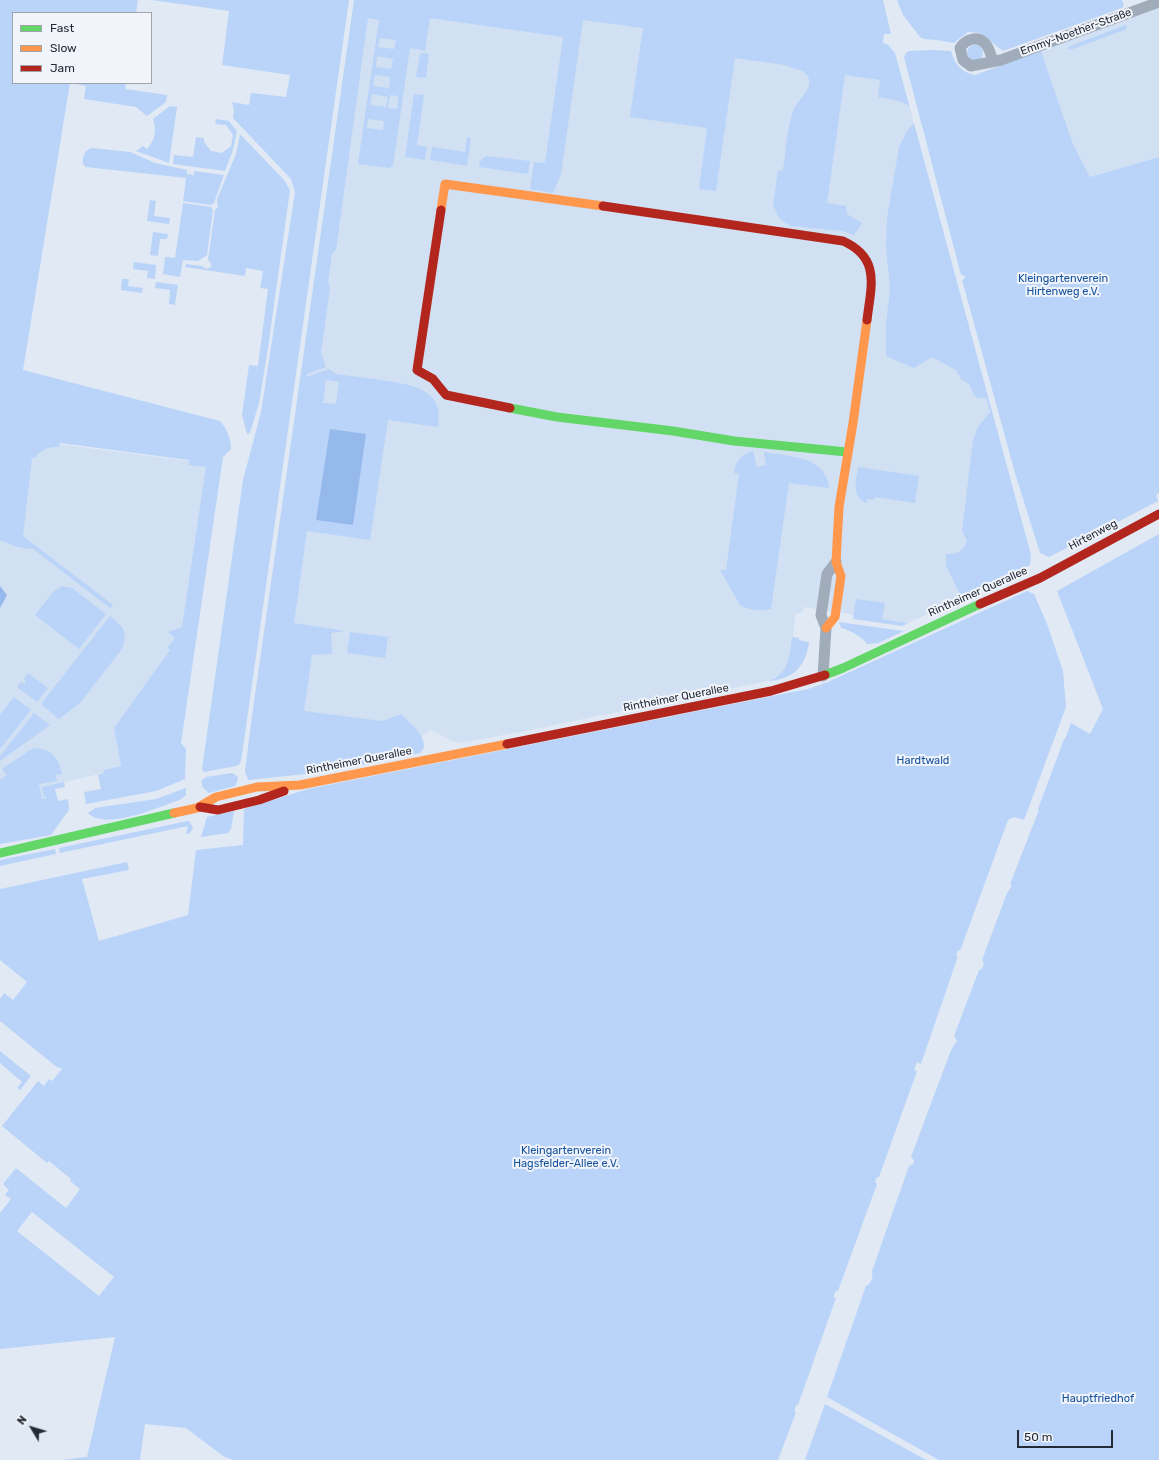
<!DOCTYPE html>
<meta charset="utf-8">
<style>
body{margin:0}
#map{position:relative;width:1159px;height:1460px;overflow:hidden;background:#e1e9f5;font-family:Rubik,sans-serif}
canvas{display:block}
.legend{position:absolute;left:12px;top:12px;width:140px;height:72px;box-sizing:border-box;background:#f1f4fa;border:1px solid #9fa4ab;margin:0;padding:5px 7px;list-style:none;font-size:12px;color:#242b35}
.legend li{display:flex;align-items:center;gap:8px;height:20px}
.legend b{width:20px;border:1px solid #9fa4ab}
.north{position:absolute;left:12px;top:1408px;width:40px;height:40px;-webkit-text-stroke:3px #f1f4fa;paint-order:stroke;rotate:308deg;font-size:11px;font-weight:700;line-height:16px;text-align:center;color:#242b35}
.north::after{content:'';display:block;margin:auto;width:14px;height:18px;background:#242b35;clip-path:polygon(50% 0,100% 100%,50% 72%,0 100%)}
.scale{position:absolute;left:1017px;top:1430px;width:96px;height:18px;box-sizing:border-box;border:2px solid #242b35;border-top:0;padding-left:5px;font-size:12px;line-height:14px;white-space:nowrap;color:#242b35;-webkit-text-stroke:3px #f1f4fa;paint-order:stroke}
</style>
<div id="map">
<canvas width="1159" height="1460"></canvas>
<ul class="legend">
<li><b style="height:5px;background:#63d668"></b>Fast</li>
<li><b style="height:5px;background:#ff974d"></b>Slow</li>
<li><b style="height:5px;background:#b3261e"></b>Jam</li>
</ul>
<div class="north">N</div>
<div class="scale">50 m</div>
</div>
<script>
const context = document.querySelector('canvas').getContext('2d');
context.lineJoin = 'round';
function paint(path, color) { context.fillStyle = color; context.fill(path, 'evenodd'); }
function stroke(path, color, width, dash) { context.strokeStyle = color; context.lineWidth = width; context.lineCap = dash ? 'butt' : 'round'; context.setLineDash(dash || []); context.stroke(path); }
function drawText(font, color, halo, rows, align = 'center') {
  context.font = font + ' Rubik,sans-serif'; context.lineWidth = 4; context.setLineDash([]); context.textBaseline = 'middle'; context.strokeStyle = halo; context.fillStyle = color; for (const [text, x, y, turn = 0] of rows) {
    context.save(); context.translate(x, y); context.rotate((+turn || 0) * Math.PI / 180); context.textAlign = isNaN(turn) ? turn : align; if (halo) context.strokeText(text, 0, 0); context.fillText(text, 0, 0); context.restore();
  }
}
paint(new Path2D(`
 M 360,0 L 887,44 L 890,47 L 895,53 L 1023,538 L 1003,579 L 908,623 L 804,607 L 802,613 L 796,613 L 789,662 L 781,674 L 768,681 L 525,731 L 461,743 L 452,741 L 431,730 L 421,737 L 425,746 L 420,753 L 325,772 L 267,655 Z
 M 1159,7 L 1159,157 L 1090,177 L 1073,144 L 1041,51 Z
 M 33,441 L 214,464 L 187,647 L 175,638 L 167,648 L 170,650 L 114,728 L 121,766 L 104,770 L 104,773 L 50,785 L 53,802 L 0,813 L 0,525 Z`), '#d1e0f3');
paint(new Path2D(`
 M 0,0 L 138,0 L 136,13 L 13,13 L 13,83 L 70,83 L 23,370 L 220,421 C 227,429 231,438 231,449 L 223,457 L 181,743 L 186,749 L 185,779 L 156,791 L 86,804 L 84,792 L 101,789 L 98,775 L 104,773 L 104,770 L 121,766 L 114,728 L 170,650 L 167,648 L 175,638 L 168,632 L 182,627 L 206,467 L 189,465 L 189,460 L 60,443 L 59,447 C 48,447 41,449 35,458 L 32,458 L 23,536 L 113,605 L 110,608 L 32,548 L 31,549 L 17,547 L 0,540 Z
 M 152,0 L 349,0 L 242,755 L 240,764 L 236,766 L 204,772 L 202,769 L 243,480 L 261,412 L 295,192 L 291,179 L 233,118 L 234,110 L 232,102 L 249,105 L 251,93 L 286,97 L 290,75 L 222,65 L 229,11 Z
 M 354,0 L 883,0 L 891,34 L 884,34 L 883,43 L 887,44 L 895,53 L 1031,555 L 1030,565 L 962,599 L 946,565 L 946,554 C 957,554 963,552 967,541 L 962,531 L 973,440 L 978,427 L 990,412 L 986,398 L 977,398 L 973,393 L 969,384 L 961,379 L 956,370 L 932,357 L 914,368 L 886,356 L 886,324 L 890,289 L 886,246 L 887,218 L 899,147 L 907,131 L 914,123 L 909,106 L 900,101 L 878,97 L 880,80 L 845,75 L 827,203 L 846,206 L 847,214 L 862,223 L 854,235 L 842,231 L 791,226 L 784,222 L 778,216 L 773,205 L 778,170 L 783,171 C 786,152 787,123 795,107 C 800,98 815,87 807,75 C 801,67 792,70 785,65 L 735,58 L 716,191 L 699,189 L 707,128 L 630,117 L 643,28 L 583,20 L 561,174 L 553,193 L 530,189 L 534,162 L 545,163 L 563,37 L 430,18 L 425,51 L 410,48 L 393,166 L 389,168 L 358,164 L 379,20 L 368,18 L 336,250 L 332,253 L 328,282 L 330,288 L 321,353 L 326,367 L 307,374 L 307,377 L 329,369 L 336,374 C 351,376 366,378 382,380 C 411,385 445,388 438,427 L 388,420 L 370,540 L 307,531 L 294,623 L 345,631 L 331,633 L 332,654 L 312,655 L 304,711 L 382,721 L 401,714 C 410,723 425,734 424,748 L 420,753 L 325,772 L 248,780 L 245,771 L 252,716 ZM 380,38 L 396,40 L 394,49 L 378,47 ZM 377,56 L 393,59 L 391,69 L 376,67 ZM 375,75 L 390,77 L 389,88 L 373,86 ZM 372,94 L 388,97 L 386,107 L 370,105 ZM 390,95 L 398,96 L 397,109 L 388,108 ZM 368,119 L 384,121 L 383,130 L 367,128 ZM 326,380 L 339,382 L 336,404 L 323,403 Z
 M 897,0 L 1122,0 L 1124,5 L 1122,8 L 1003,51 L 980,33 L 968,32 L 954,43 L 937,40 L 924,39 L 920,37 L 903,15 Z
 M 1126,25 L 1127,29 L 1070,50 L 1068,47 Z
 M967 53a8 8 0 1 1 16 0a8 8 0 1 1-16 0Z
 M 934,50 L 951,51 C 955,65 961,72 975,75 L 1041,51 L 1073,144 L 1090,177 L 1159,157 L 1159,493 L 1156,495 L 1158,501 L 1083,540 L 1081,537 L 1076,540 L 1078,542 L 1049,557 L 1040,553 L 1015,473 L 962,280 L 965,278 L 964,275 L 961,275 L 904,57 L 906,53 L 909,51 Z
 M 420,53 L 429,54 L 426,78 L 416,77 Z
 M 70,83 L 126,83 L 125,89 L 167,95 L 166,102 L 147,116 L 136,107 L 84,99 L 86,86 Z
 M 414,94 L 424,95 L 417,145 L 427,147 L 425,160 L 405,157 Z
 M 170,106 L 177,107 L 169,163 L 136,151 L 143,146 L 147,149 C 155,140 157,130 153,119 Z
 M 216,119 L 229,121 L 237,131 L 233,150 L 225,171 L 173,164 L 174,155 L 193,157 L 196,137 L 204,138 L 204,142 L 211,151 L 222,153 L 231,146 L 233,135 L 226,125 L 215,124 Z
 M 240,134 L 284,180 L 290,190 L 268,348 L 259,403 L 250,433 L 247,434 L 242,415 L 249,365 L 258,366 L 268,289 L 260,288 L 263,271 L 246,268 L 245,276 L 185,267 L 186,264 L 202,266 L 206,269 L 211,267 L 211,263 L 208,260 L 215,210 L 218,207 L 217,199 L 236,154 Z
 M 467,137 L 471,138 L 467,166 L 430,160 L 432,147 L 465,152 Z
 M 92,148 L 130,152 L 155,163 L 187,170 L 187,174 L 194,175 L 194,171 L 224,175 L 214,203 L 211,205 L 183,201 L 186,178 L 86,167 L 83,164 C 82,157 84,150 92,148 Z
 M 486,156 L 530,161 L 528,174 L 479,167 L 480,161 Z
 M 150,200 L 156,201 L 154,216 L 170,218 L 169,224 L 147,221 Z
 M 183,203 L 211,207 L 213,210 L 207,255 L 198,261 L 183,260 L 180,277 L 163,274 L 165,257 L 175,258 Z
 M 153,232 L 168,234 L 167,239 L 160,239 L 158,256 L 150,255 Z
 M 134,262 L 156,265 L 155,279 L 147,278 L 148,271 L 133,269 Z
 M 122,279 L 129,279 L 128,286 L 143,288 L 142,293 L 121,290 Z
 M 156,282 L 178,285 L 175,305 L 169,304 L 170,290 L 155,288 Z
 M 753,451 L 757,467 L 766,465 L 764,452 C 789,457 826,455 829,488 L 789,483 L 771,609 C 761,611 748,610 740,605 L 720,570 L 726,570 L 739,474 L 734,473 C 735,461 742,454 753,451 Z
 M 858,467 L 919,476 L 915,503 L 875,497 L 873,500 L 867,499 L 867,503 C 851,497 856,481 858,467 Z
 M 1159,534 L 1159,1460 L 939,1460 L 827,1397 L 866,1286 C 872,1284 873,1276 872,1271 L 909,1166 L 913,1164 L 914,1160 L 911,1157 L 951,1050 L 957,1041 L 954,1036 L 979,970 L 982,969 L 984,963 L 982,960 L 1007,893 L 1012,886 L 1010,884 L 1039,810 L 1038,809 L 1064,739 L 1065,739 L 1071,723 L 1090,734 L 1103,709 L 1057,591 Z
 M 62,586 L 72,588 L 106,614 L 79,649 L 35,615 L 53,592 Z
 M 1027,591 L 1034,594 L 1047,624 L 1063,671 L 1066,707 L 1024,820 L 1014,817 L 1008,820 L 960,951 L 958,950 L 956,955 L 958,956 L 921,1064 L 917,1062 L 914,1070 L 917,1071 L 879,1177 L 877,1177 L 875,1182 L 877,1184 L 838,1291 L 836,1291 L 833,1297 L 836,1298 L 798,1405 L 796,1405 L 794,1411 L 796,1412 L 778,1460 L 233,1460 L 223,1456 L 186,1428 L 145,1424 L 140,1460 L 61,1460 L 87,1457 L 115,1337 L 0,1349 L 0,1213 L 11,1199 L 5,1195 L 9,1190 L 3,1184 L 16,1168 L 66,1208 L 80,1189 L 70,1181 L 71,1179 L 49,1161 L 47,1163 L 2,1126 L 38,1081 L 44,1086 L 49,1079 L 52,1081 L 62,1069 L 59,1067 L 58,1068 L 0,1021 L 0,999 L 4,993 L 13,1000 L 27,982 L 0,960 L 0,889 L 127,862 L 129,870 L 82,879 L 99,941 L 188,915 L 196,850 L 243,845 L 244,809 L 308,789 L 808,689 L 828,682 ZM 32,1212 L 114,1277 L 99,1296 L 17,1231 Z
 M 856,599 L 885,603 L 882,619 L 908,623 L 902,626 L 853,619 Z
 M 110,616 L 121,626 L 124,631 L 125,638 L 122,649 L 80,703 L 59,719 L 41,704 Z
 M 839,622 L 903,631 L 904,631 L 878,643 L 867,644 C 863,637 848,629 841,628 Z
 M 350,632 L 388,637 L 385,658 L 347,653 Z
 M 792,637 L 799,638 L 799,640 L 809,642 C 806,666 793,680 768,681 C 789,674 790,656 792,637 Z
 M 28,673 L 48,688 L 37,702 L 17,687 L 21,682 L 24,684 L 26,681 L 24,679 Z
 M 14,697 L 31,710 L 0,749 L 0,715 Z
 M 34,713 L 50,725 L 0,761 L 0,756 Z
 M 36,748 C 52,749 59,759 62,774 L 56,775 L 57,781 L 39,784 L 42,799 L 47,798 L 46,796 L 44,797 L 42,787 L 64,782 L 65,787 L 55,789 L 58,801 L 68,799 L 69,810 L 51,835 L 0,844 L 0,780 L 7,775 L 2,769 L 30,750 Z
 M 232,773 L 237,776 L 238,779 L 235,786 L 209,793 L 203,788 L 201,781 L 206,777 Z
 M 186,788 L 186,795 L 180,800 C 158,807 106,831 88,813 L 95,808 L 156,799 Z
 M 234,811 L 231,829 L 228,833 L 201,837 L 207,817 Z
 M 188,821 L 190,822 L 193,828 L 190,833 L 186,834 L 188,826 L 60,853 L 59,848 Z
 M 55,849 L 56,854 L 0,866 L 0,860 Z
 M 0,1051 L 31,1076 L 20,1090 L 17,1088 L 22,1082 L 0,1063 Z
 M 825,1404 L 926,1460 L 805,1460 Z`), '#b9d4f8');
paint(new Path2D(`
 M 330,429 L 366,434 L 353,525 L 316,520 Z
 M 0,586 L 7,595 L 0,608 Z`), '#96b9ec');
stroke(new Path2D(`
 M 993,61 C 991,56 990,50 987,46 C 979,34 966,39 960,48 L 963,60 L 971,66 L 1001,60 L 1159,2
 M 823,676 L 826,628 L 821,615 L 827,574 L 836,562`), '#a1acba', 11);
stroke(new Path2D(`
 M 510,408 L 557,417 L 673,431 L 734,441 L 847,452
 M 825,675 L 843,668 L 980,604
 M 0,853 L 174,813`), '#63d668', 9);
stroke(new Path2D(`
 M 441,210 L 445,184 L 603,206
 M 826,628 L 835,617 L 841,576 L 836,562 L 839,507 L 853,423 L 867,320
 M 174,813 L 197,808 L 216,797 L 257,787 L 300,785 L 507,744`), '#ff974d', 9);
stroke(new Path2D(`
 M 603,206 L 843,241 C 881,258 871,286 867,320
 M 441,210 L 417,370 L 433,379 L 446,395 L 510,408
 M 980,604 L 1040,578 L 1159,514
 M 507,744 L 771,691 L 825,675
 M 200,807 L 218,810 L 259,800 L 284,791`), '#b3261e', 9);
drawText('11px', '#242b35', '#f1f4fa', [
 ["Emmy-Noether-Straße",1076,32,-20],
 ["Hirtenweg",1093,535,-28],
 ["Rintheimer Querallee",978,592,-24],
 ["Rintheimer Querallee",676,698,-11],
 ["Rintheimer Querallee",359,761,-11]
]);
drawText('11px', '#13519f', '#f1f4fa', [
 ["Kleingartenverein",1063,279],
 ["Hirtenweg e.V.",1063,292],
 ["Hardtwald",923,761],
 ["Kleingartenverein",566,1151],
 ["Hagsfelder-Allee e.V.",566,1164],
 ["Hauptfriedhof",1098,1399]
]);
</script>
